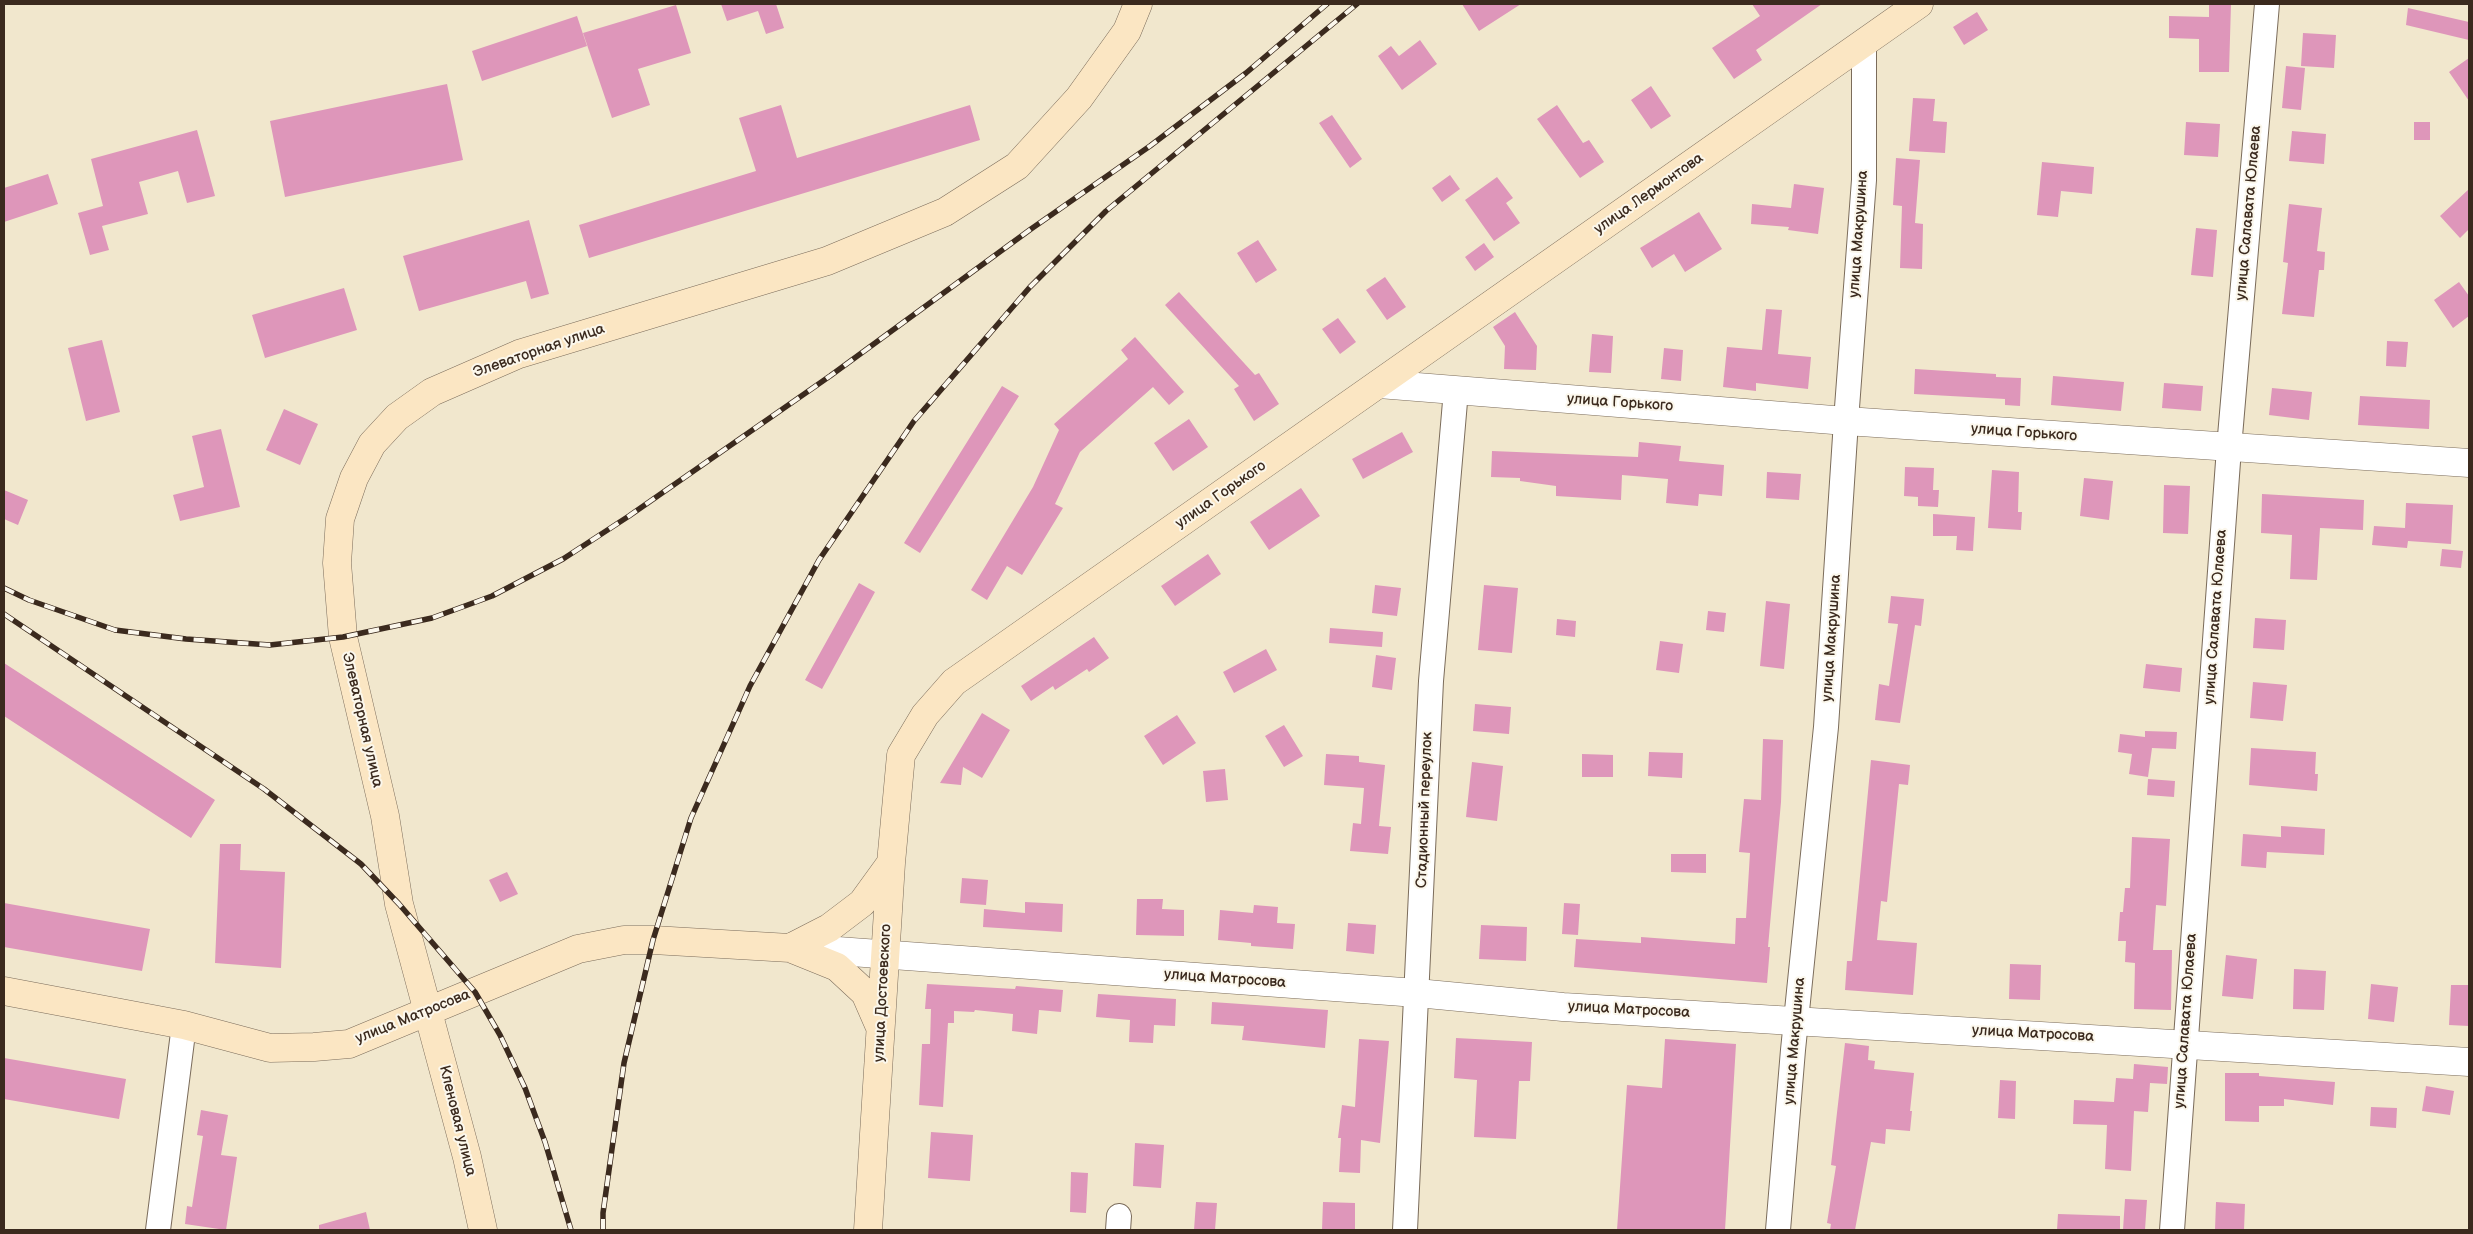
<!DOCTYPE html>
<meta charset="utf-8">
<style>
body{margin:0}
#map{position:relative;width:2473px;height:1234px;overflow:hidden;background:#f1e7cd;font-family:"Balsamiq Sans",sans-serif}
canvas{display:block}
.frame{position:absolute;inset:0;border:5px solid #3b2a1e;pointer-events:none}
</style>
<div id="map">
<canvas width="2473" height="1234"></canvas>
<div class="frame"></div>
</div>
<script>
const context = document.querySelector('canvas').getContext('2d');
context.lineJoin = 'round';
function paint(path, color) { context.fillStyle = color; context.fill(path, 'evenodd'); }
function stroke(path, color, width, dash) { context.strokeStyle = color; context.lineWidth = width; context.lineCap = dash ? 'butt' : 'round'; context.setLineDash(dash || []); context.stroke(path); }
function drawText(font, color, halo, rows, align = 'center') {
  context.font = font + ' "Balsamiq Sans",sans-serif'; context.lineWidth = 4; context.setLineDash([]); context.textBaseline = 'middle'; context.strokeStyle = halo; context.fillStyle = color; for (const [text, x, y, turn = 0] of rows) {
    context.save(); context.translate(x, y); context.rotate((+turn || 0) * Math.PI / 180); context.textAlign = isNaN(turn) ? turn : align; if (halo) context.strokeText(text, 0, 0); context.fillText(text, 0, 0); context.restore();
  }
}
paint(new Path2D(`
 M 721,4 L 776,4 L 784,28 L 766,34 L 758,11 L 727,21 Z
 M 1462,4 L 1521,4 L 1479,31 Z
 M 1752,4 L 1822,4 L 1756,50 L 1762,60 L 1734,79 L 1712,48 L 1760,16 Z
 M 2209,4 L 2231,4 L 2229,72 L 2199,72 L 2199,39 L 2169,38 L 2169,16 L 2209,17 Z
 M 676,5 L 691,53 L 638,69 L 650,105 L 612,118 L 583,33 Z
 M 2408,8 L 2469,22 L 2469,40 L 2406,25 Z
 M 1977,12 L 1988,30 L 1964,45 L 1953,27 Z
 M 577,16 L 587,46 L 482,81 L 472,51 Z
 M 2303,33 L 2336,35 L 2334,68 L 2301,66 Z
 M 1420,40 L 1437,64 L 1402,90 L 1378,56 L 1391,46 L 1399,56 Z
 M 2469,58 L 2469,101 L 2449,72 Z
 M 2286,66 L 2305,68 L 2301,110 L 2282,108 Z
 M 447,84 L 463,160 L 285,197 L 270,121 Z
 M 1651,86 L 1671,116 L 1651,129 L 1631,100 Z
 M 1913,98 L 1935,99 L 1933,121 L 1947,122 L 1945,153 L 1909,151 Z
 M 781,105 L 797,158 L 970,105 L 980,140 L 589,258 L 579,225 L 756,171 L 739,118 Z
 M 1557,105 L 1583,143 L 1589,140 L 1604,162 L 1580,178 L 1537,119 Z
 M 1332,115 L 1362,159 L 1350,168 L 1319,123 Z
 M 2186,122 L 2220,124 L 2218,157 L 2184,155 Z
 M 2414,122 L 2430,122 L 2430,140 L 2414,140 Z
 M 197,130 L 215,196 L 187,203 L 178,171 L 139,182 L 148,214 L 102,226 L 109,250 L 90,255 L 78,213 L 103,206 L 91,159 Z
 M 2292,131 L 2326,134 L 2324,164 L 2289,161 Z
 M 1896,158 L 1920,160 L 1915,223 L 1923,224 L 1922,269 L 1900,268 L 1902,206 L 1893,205 Z
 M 2042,162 L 2094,167 L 2092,194 L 2061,191 L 2058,217 L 2037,215 Z
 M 48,174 L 58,204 L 4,222 L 4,188 Z
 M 1450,175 L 1460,189 L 1442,202 L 1432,188 Z
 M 1497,177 L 1513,198 L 1506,203 L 1520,223 L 1494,241 L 1465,200 Z
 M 1794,184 L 1824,188 L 1818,234 L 1788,230 L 1789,227 L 1751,224 L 1752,204 L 1791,208 Z
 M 2469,189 L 2469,229 L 2460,238 L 2440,216 Z
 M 2289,204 L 2322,208 L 2317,251 L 2325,252 L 2324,270 L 2319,270 L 2314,317 L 2282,314 L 2288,263 L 2283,262 Z
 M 1699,212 L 1722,249 L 1685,272 L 1674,254 L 1652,268 L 1640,248 Z
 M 529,220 L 549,294 L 531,299 L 526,281 L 419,311 L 403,256 Z
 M 2196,228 L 2217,230 L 2213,277 L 2191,275 Z
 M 1258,240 L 1277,270 L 1256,283 L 1237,253 Z
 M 1484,243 L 1494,257 L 1475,271 L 1465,257 Z
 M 1385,277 L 1406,307 L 1387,320 L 1366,290 Z
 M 2459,282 L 2469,296 L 2469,316 L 2453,328 L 2434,300 Z
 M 344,288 L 357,330 L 265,358 L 252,315 Z
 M 1179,292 L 1255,375 L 1259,373 L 1279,404 L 1254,421 L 1234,389 L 1239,386 L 1165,305 Z
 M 1766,309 L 1782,310 L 1778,354 L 1811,357 L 1808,389 L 1756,383 L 1756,391 L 1723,387 L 1727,347 L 1762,350 Z
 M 1515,312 L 1537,346 L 1536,370 L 1504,369 L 1505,346 L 1493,327 Z
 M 1338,318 L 1356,342 L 1340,354 L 1322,329 Z
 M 1592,334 L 1613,336 L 1611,373 L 1589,372 Z
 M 1135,337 L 1184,392 L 1169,405 L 1153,387 L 1080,452 L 1055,504 L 1063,508 L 1022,575 L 1007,566 L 987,600 L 971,590 L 1033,487 L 1059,430 L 1054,424 L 1128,359 L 1121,350 Z
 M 102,340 L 120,412 L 86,421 L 68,348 Z
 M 2387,341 L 2408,342 L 2406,367 L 2386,366 Z
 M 1664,348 L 1683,350 L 1681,381 L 1661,379 Z
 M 1915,369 L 1996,374 L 1996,377 L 2021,378 L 2020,406 L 2005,405 L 2005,399 L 1914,394 Z
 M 2053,376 L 2124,382 L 2121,411 L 2051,405 Z
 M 2164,383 L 2203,386 L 2201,411 L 2162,408 Z
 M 1002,386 L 1019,396 L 920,553 L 904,543 Z
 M 2272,388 L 2312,392 L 2309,420 L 2269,415 Z
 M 2360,396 L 2430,400 L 2429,429 L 2358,425 Z
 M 284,409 L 318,424 L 300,465 L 266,450 Z
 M 1189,419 L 1208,447 L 1173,471 L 1154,443 Z
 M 221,429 L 240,507 L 180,521 L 173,495 L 204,487 L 192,436 Z
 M 1402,432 L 1413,452 L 1363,479 L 1352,459 Z
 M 1639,442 L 1681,446 L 1679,461 L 1724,465 L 1722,496 L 1699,494 L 1698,506 L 1666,503 L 1668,479 L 1622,475 L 1621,500 L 1556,496 L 1556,486 L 1520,481 L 1520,478 L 1491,477 L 1492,451 L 1638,457 Z
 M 1905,467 L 1934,468 L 1933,490 L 1939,490 L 1938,507 L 1918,506 L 1918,497 L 1904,496 Z
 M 1992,470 L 2019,472 L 2018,512 L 2022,512 L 2021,530 L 1988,528 Z
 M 1767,472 L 1801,474 L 1799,500 L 1766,498 Z
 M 2084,478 L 2113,481 L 2109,520 L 2080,516 Z
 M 2164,485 L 2190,486 L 2188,534 L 2163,533 Z
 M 1301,488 L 1320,516 L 1269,550 L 1250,522 Z
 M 4,490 L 28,500 L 18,525 L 4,519 Z
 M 2262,494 L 2364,500 L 2363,530 L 2320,528 L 2317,580 L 2290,579 L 2292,535 L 2261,533 Z
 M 2406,503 L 2453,505 L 2451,544 L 2408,541 L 2407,548 L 2372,545 L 2374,526 L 2405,528 Z
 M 1933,514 L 1975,517 L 1973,551 L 1956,550 L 1957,536 L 1933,536 Z
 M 2442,549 L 2463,551 L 2461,568 L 2440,566 Z
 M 1208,554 L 1221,574 L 1175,606 L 1161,586 Z
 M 859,583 L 875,592 L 822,689 L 805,680 Z
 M 1375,585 L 1401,588 L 1397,616 L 1372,613 Z
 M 1484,585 L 1518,588 L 1512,653 L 1478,650 Z
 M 1891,596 L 1924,599 L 1921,626 L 1915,625 L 1900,723 L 1875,720 L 1879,684 L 1889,686 L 1898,624 L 1888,623 Z
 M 1766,601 L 1790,604 L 1784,669 L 1760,666 Z
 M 1708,611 L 1726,613 L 1724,632 L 1706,630 Z
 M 2255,618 L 2286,620 L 2284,650 L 2253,648 Z
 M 1557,619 L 1576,621 L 1575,637 L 1556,635 Z
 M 1330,628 L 1383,632 L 1382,647 L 1329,643 Z
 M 1094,637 L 1109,658 L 1089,672 L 1087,669 L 1055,690 L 1053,686 L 1031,701 L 1021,686 Z
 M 1660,641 L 1683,644 L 1679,673 L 1656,670 Z
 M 1266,649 L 1277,670 L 1234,693 L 1223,672 Z
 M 1376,655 L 1396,658 L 1392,690 L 1372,687 Z
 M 4,663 L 215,800 L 191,838 L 4,716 Z
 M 2146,664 L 2182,668 L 2180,692 L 2143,688 Z
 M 2253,682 L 2287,685 L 2283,721 L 2250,718 Z
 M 1475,704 L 1511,707 L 1509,734 L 1473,731 Z
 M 982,713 L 1010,730 L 982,778 L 963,767 L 961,785 L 940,783 Z
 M 1177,715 L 1196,743 L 1163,765 L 1144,736 Z
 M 1284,725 L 1303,756 L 1284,767 L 1265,736 Z
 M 2145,731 L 2177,732 L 2176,749 L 2152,748 L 2148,777 L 2129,774 L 2132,754 L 2118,752 L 2120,734 L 2145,737 Z
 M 1763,739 L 1783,740 L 1781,802 L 1768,947 L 1770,947 L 1767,983 L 1574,967 L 1576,939 L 1641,943 L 1641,937 L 1735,944 L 1736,918 L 1746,918 L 1750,853 L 1739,852 L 1744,799 L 1761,800 Z
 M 2251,748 L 2316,752 L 2315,774 L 2318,774 L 2317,791 L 2249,785 Z
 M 1649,752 L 1683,753 L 1682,778 L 1648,776 Z
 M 1326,754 L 1359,756 L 1359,762 L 1385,765 L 1379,826 L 1391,827 L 1388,854 L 1350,851 L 1353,823 L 1361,824 L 1364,788 L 1324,785 Z
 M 1582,754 L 1613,755 L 1613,777 L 1582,777 Z
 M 1871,760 L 1910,765 L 1908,785 L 1899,784 L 1887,902 L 1881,901 L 1877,940 L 1917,943 L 1913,995 L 1845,990 L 1847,961 L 1852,961 Z
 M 1472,762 L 1503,766 L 1497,821 L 1466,817 Z
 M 1225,769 L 1228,800 L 1206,802 L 1203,771 Z
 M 2148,779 L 2175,781 L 2174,797 L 2147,795 Z
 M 2281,826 L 2325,829 L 2324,855 L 2267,852 L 2266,868 L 2241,866 L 2243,834 L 2281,837 Z
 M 2132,837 L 2170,839 L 2166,906 L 2156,905 L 2153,950 L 2172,950 L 2171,1010 L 2134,1009 L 2135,963 L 2125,962 L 2126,941 L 2118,941 L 2120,912 L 2123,912 L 2125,888 L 2130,888 Z
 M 220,844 L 241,844 L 240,870 L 285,872 L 281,968 L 215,963 Z
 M 1671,854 L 1706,854 L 1706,873 L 1671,872 Z
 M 507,872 L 518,894 L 500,902 L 489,880 Z
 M 962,878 L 988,880 L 986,905 L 960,903 Z
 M 1137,899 L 1163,899 L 1162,909 L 1184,910 L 1184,936 L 1136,935 Z
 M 1025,902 L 1063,904 L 1062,932 L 983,927 L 984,909 L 1025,913 Z
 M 4,903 L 150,929 L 142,971 L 4,947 Z
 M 1564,903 L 1580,904 L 1578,935 L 1562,934 Z
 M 1254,905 L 1278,907 L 1277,923 L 1295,924 L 1293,949 L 1251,946 L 1251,943 L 1218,940 L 1220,910 L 1253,913 Z
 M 1348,923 L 1376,925 L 1374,954 L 1346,951 Z
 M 1481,925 L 1527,927 L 1526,961 L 1479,959 Z
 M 2226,955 L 2257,959 L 2253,999 L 2222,996 Z
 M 2010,964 L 2041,965 L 2040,1000 L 2009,999 Z
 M 2294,969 L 2326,971 L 2324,1010 L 2293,1009 Z
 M 927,984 L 1015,989 L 1016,986 L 1063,990 L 1061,1012 L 1039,1010 L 1037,1034 L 1012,1031 L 1013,1014 L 975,1010 L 974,1012 L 954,1011 L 954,1023 L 948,1023 L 943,1107 L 919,1105 L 922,1044 L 930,1044 L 931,1009 L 925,1009 Z
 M 2371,984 L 2398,987 L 2394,1022 L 2368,1019 Z
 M 2451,985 L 2469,985 L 2469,1026 L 2449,1025 Z
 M 1098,994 L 1176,999 L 1175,1026 L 1154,1025 L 1153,1043 L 1129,1042 L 1130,1020 L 1096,1017 Z
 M 1212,1002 L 1328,1010 L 1325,1048 L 1242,1040 L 1244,1026 L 1211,1024 Z
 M 1456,1038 L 1532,1042 L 1530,1081 L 1519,1081 L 1516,1139 L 1474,1137 L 1477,1080 L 1454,1078 Z
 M 1359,1039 L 1389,1041 L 1380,1143 L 1361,1140 L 1360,1173 L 1339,1172 L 1341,1138 L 1338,1138 L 1342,1105 L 1355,1107 Z
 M 1665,1039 L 1736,1044 L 1725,1230 L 1617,1230 L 1627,1085 L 1662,1088 Z
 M 1845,1043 L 1869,1046 L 1868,1060 L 1875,1061 L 1874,1069 L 1914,1073 L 1910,1111 L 1912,1111 L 1910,1131 L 1886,1129 L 1885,1144 L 1871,1142 L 1855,1230 L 1830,1230 L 1831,1224 L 1827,1223 L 1836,1166 L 1831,1165 Z
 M 4,1058 L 126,1079 L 119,1119 L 4,1099 Z
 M 2134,1064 L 2168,1067 L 2167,1084 L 2150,1083 L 2148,1112 L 2134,1111 L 2131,1171 L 2105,1169 L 2107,1125 L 2073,1124 L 2074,1100 L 2114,1102 L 2116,1078 L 2133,1079 Z
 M 2225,1073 L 2259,1073 L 2259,1076 L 2335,1082 L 2333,1105 L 2284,1099 L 2284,1106 L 2259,1106 L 2259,1122 L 2225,1121 Z
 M 2000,1080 L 2016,1081 L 2015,1119 L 1998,1118 Z
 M 2426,1086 L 2454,1091 L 2450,1115 L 2422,1111 Z
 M 2371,1107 L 2397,1108 L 2396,1128 L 2370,1126 Z
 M 201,1110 L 228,1115 L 221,1155 L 237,1157 L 226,1230 L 185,1224 L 187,1206 L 192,1207 L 203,1136 L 197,1135 Z
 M 931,1132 L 973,1135 L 970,1181 L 928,1178 Z
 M 1135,1143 L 1164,1145 L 1161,1188 L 1133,1186 Z
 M 1071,1172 L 1088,1173 L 1086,1213 L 1070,1212 Z
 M 2125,1199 L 2147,1200 L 2145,1230 L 2123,1230 Z
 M 1196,1202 L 1217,1203 L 1215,1230 L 1194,1230 Z
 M 1323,1202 L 1355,1203 L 1355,1230 L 1322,1230 Z
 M 2216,1202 L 2245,1204 L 2244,1230 L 2215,1230 Z
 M 366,1212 L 370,1230 L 319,1230 L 319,1225 Z
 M 2058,1214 L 2120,1216 L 2120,1230 L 2057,1230 Z`), '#de96ba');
const minor = new Path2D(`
 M 158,1230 L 184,1025
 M 1118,1230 L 1119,1216
 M 1405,1230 L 1431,681 L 1456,390
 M 1778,1230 L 1793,1050 L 1826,727 L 1846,421 L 1864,180 L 1864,44
 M 2172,1230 L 2229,448 L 2267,4`);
const tertiary = new Path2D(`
 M 1379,384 L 1846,421 L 2469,463
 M 796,948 L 1417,993 L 1563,1007 L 2469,1062`);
const secondary = new Path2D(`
 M 790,948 L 829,928 L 862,903 L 891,863
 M 4,991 L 184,1025 L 270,1048 L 314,1047 L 349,1044 L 578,949 L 624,940 L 653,940 L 790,948 L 837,967 L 865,993 L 879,1025
 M 483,1230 L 467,1157 L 399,904 L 385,816 L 343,637 L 337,563 L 340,519 L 354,478 L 372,444 L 397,417 L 432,392 L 519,354 L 827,261 L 945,212 L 1017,166 L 1079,98 L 1127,31 L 1138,4
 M 868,1230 L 891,863 L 901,755 L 925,715 L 954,682 L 1919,4`);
stroke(minor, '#7b6c5b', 26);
stroke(tertiary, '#7b6c5b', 29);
stroke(secondary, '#7b6c5b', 29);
stroke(minor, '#fff', 24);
stroke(tertiary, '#fff', 28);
stroke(secondary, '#fbe6c3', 28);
const rail = new Path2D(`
 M 4,588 L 29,600 L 115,630 L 186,639 L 270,645 L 343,637 L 432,618 L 492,596 L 563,559 L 629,516 L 830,376 L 1031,229 L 1150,146 L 1246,73 L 1327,4
 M 4,614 L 264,789 L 361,864 L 399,904 L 475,992 L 500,1035 L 525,1088 L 545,1142 L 571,1230
 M 603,1230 L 603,1213 L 624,1063 L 653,940 L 691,818 L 750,686 L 819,560 L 914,421 L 1030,287 L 1106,211 L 1357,4`);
stroke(rail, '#3b2a1e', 5.5);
stroke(rail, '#fbf7ec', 4, [11]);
drawText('15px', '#3b2a1e', '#fbf7ec', [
 ["улица Лермонтова",1649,194,-35],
 ["улица Салавата Юлаева",2249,213,-85],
 ["улица Макрушина",1859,234,-86],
 ["Элеваторная улица",539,351,-19],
 ["улица Горького",1620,403,4],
 ["улица Горького",2024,433,4],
 ["улица Горького",1221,495,-35],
 ["улица Салавата Юлаева",2216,617,-86],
 ["улица Макрушина",1832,638,-86],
 ["Элеваторная улица",362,720,77],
 ["Стадионный переулок",1425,810,-88],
 ["улица Матросова",1225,979,4],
 ["улица Достоевского",883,993,-87],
 ["улица Матросова",1629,1010,3],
 ["улица Матросова",413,1017,-22],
 ["улица Салавата Юлаева",2186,1021,-86],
 ["улица Матросова",2033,1034,3],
 ["улица Макрушина",1795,1041,-85],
 ["Кленовая улица",457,1121,76]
]);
</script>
